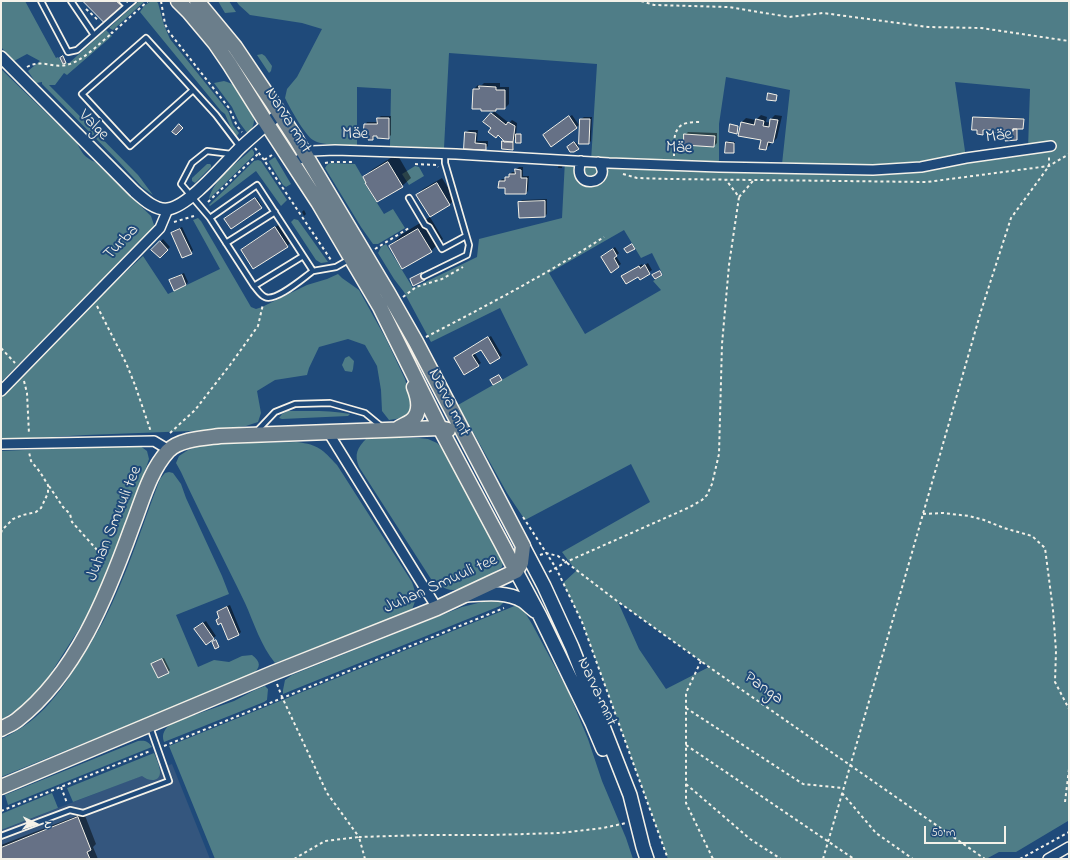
<!DOCTYPE html>
<meta charset="utf-8">
<style>
body{margin:0}
#map{position:relative;width:1070px;height:860px;overflow:hidden;background:#1f4a7a;font-family:"Indie Flower",sans-serif}
canvas{display:block}
.frame{position:absolute;inset:0;border:2px solid #f4f1e8;pointer-events:none}
.north{position:absolute;left:16px;top:804px;width:40px;height:40px;-webkit-text-stroke:3px #1f4a7a;paint-order:stroke;rotate:94deg;font-size:11px;font-weight:700;line-height:16px;text-align:center;color:#f4f1e8}
.north::after{content:'';display:block;margin:auto;width:14px;height:18px;background:#f4f1e8;clip-path:polygon(50% 0,100% 100%,50% 72%,0 100%)}
.scale{position:absolute;left:924px;top:826px;width:82px;height:18px;box-sizing:border-box;border:2px solid #f4f1e8;border-top:0;padding-left:5px;font-size:12px;line-height:14px;white-space:nowrap;color:#f4f1e8;-webkit-text-stroke:3px #1f4a7a;paint-order:stroke}
</style>
<div id="map">
<canvas width="1070" height="860"></canvas>
<div class="frame"></div>
<div class="north">N</div>
<div class="scale">50 m</div>
</div>
<script>
const context = document.querySelector('canvas').getContext('2d');
context.lineJoin = 'round';
function paint(path, color) { context.fillStyle = color; context.fill(path, 'evenodd'); }
function stroke(path, color, width, dash) { context.strokeStyle = color; context.lineWidth = width; context.lineCap = dash ? 'butt' : 'round'; context.setLineDash(dash || []); context.stroke(path); }
function drawText(font, color, halo, rows, align = 'center') {
  context.font = font + ' "Indie Flower",sans-serif'; context.lineWidth = 4; context.setLineDash([]); context.textBaseline = 'middle'; context.strokeStyle = halo; context.fillStyle = color; for (const [text, x, y, turn = 0] of rows) {
    context.save(); context.translate(x, y); context.rotate((+turn || 0) * Math.PI / 180); context.textAlign = isNaN(turn) ? turn : align; if (halo) context.strokeText(text, 0, 0); context.fillText(text, 0, 0); context.restore();
  }
}
paint(new Path2D(`
 M 172,764 L 210,859 L 1,859 L 1,830 Z`), '#34567e');
paint(new Path2D(`
 M 1,1 L 25,1 L 56,58 L 58,57 L 63,64 L 66,63 L 69,63 L 106,30 L 112,36 L 67,75 L 64,73 L 55,85 L 49,85 L 138,175 L 153,195 L 142,187 L 118,161 L 42,84 L 42,82 L 36,83 L 28,71 L 40,61 L 27,54 L 14,61 L 1,47 Z
 M 139,1 L 145,1 L 113,30 L 109,28 Z
 M 151,1 L 156,1 L 158,3 L 164,25 L 170,39 L 228,111 L 233,125 L 239,133 L 237,136 L 231,128 L 225,114 L 221,111 L 140,12 L 144,6 Z
 M 218,1 L 229,1 L 236,12 L 225,13 Z
 M 236,1 L 1069,1 L 1068,821 L 1016,852 L 999,852 L 986,859 L 668,859 L 582,622 L 563,583 L 576,571 L 562,552 L 650,502 L 631,464 L 525,520 L 507,493 L 458,405 L 528,365 L 500,308 L 431,342 L 404,292 L 394,279 L 378,253 L 381,247 L 386,244 L 413,288 L 477,257 L 479,239 L 562,218 L 565,160 L 591,161 L 597,64 L 449,53 L 444,148 L 390,146 L 391,89 L 357,87 L 357,146 C 345,145 322,146 313,140 C 304,134 290,108 285,98 L 287,89 L 297,77 L 322,29 L 302,23 L 250,15 L 239,5 ZM 726,77 L 790,90 L 782,164 L 719,164 L 719,124 ZM 955,82 L 1030,89 L 1028,149 L 966,158 ZM 624,230 L 641,258 L 652,253 L 663,275 L 653,281 L 661,290 L 585,334 L 549,273 ZM 618,602 L 709,667 L 666,689 L 639,649 Z
 M 262,54 L 265,56 L 272,66 L 271,71 L 269,73 L 257,55 Z
 M 1,69 L 77,143 C 82,153 84,157 95,162 L 151,216 L 154,225 L 152,230 L 133,250 L 1,382 Z
 M 224,81 C 228,82 233,84 236,87 C 240,91 254,114 254,120 C 254,126 251,130 248,134 L 239,122 L 232,107 L 214,83 Z
 M 252,149 L 254,152 L 254,155 L 209,199 C 212,181 238,162 252,149 Z
 M 275,157 L 291,184 L 286,187 L 283,185 L 269,162 L 269,161 Z
 M 258,160 L 261,161 L 287,200 L 281,206 L 256,171 L 210,206 L 209,205 L 254,161 Z
 M 330,163 L 355,164 L 366,183 L 365,184 L 384,214 L 393,209 L 405,228 L 378,244 L 373,244 L 361,227 L 325,168 L 327,165 Z
 M 207,164 L 210,164 L 211,165 L 211,167 L 195,183 L 192,181 L 192,178 Z
 M 415,166 L 419,167 L 424,176 L 409,185 L 402,174 Z
 M 198,218 L 201,221 L 251,307 L 256,309 L 262,307 L 307,285 L 327,279 L 338,274 L 342,278 L 359,290 L 386,339 L 405,379 L 411,399 L 411,408 L 408,413 L 402,418 L 389,420 L 382,411 L 381,390 L 377,366 L 365,345 L 348,339 L 319,347 L 309,368 L 307,375 L 275,380 L 257,391 L 261,413 L 258,422 L 246,426 L 218,430 L 86,435 L 1,440 L 1,396 L 38,360 L 103,293 L 143,256 L 168,294 L 220,269 L 193,220 Z
 M 294,219 L 298,220 L 328,262 L 321,263 L 316,260 L 291,222 Z
 M 349,356 L 354,361 L 353,369 L 352,372 L 345,371 L 342,365 L 345,358 Z
 M 288,411 C 309,411 330,410 350,414 L 348,416 L 282,419 L 279,418 L 282,414 Z
 M 367,438 L 419,438 L 428,439 L 437,443 L 444,450 L 501,556 L 503,561 L 502,567 C 494,573 463,590 453,590 C 445,590 437,584 431,579 L 359,467 C 354,454 357,448 367,438 Z
 M 297,442 C 319,445 322,449 337,465 L 412,582 C 416,593 417,601 411,611 L 275,663 C 261,646 254,623 245,603 C 224,559 201,516 181,472 L 176,463 L 179,456 L 188,450 L 205,444 Z
 M 139,445 L 147,451 L 149,459 L 112,569 L 93,607 L 49,676 L 37,691 L 18,709 L 1,720 L 1,451 Z
 M 169,472 L 173,473 L 181,484 L 186,498 L 222,576 L 229,594 L 176,615 L 198,667 L 214,660 L 229,662 L 242,656 L 252,655 C 261,662 261,667 253,674 L 1,777 L 1,739 C 37,723 57,697 78,664 C 87,650 96,635 104,620 C 127,575 142,526 160,479 L 165,473 Z
 M 503,599 L 504,602 L 500,606 L 283,694 L 283,690 L 285,680 L 292,675 L 462,607 L 490,600 Z
 M 517,605 L 524,611 L 532,624 L 568,691 L 588,739 L 602,781 L 626,838 L 633,859 L 215,859 L 169,746 Z
 M 265,686 L 268,689 L 267,700 L 264,702 L 164,742 C 161,734 165,728 172,723 L 234,701 L 255,690 Z
 M 138,741 C 145,740 148,741 152,747 L 8,805 L 5,795 Z
 M 154,753 C 156,758 160,766 160,772 C 160,783 148,781 142,776 L 73,802 L 67,788 Z
 M 52,793 L 58,808 L 1,830 L 1,814 Z`), '#4f7d87');
paint(new Path2D(`
 M 84,1 L 125,1 L 121,5 Z
 M 484,83 L 500,83 L 500,87 L 509,87 L 509,104 L 505,108 L 497,108 L 494,111 L 509,123 L 512,120 L 517,123 L 516,136 L 518,134 L 521,134 L 521,141 L 520,142 L 517,137 L 514,140 L 514,148 L 513,149 L 492,128 L 485,122 L 495,110 L 474,89 L 478,85 L 482,85 Z
 M 572,115 L 579,125 L 551,145 L 544,135 Z
 M 761,115 L 767,117 L 766,122 L 771,123 L 771,119 L 775,115 L 782,116 L 777,138 L 773,142 L 771,141 L 770,145 L 766,149 L 762,140 L 742,122 L 746,118 L 756,120 Z
 M 381,116 L 391,116 L 391,135 L 388,138 L 375,135 L 373,139 L 369,135 L 365,125 L 367,122 L 378,122 L 378,118 Z
 M 584,117 L 592,117 L 591,141 L 589,143 L 581,119 Z
 M 975,117 L 1024,118 L 1024,127 L 1023,128 L 1018,128 L 1017,138 L 1016,139 L 1007,130 L 997,132 L 993,129 L 984,129 L 983,134 L 974,118 Z
 M 469,130 L 478,130 L 477,141 L 488,141 L 488,146 L 485,149 L 465,148 L 466,132 Z
 M 688,132 L 717,133 L 717,143 L 714,146 L 685,135 Z
 M 728,141 L 735,142 L 734,151 L 733,152 L 727,142 Z
 M 576,142 L 579,147 L 574,151 L 569,146 Z
 M 397,154 L 411,178 L 402,186 L 364,177 L 373,169 Z
 M 559,164 L 563,164 L 562,168 L 558,168 Z
 M 519,167 L 523,167 L 523,176 L 529,176 L 528,191 L 526,193 L 506,187 L 500,181 L 502,179 L 506,179 L 512,172 L 516,172 L 516,170 Z
 M 442,178 L 455,199 L 450,204 L 418,195 L 423,189 Z
 M 257,198 L 262,206 L 261,207 L 227,218 Z
 M 547,199 L 547,214 L 545,216 L 519,203 L 522,200 Z
 M 304,210 L 306,214 L 304,216 L 302,212 Z
 M 430,217 L 443,239 L 431,251 L 390,246 L 402,234 Z
 M 280,224 L 291,242 L 287,246 L 254,268 L 242,250 L 246,246 Z
 M 182,227 L 193,250 L 191,253 L 172,233 L 174,231 Z
 M 163,239 L 170,247 L 160,257 L 153,250 Z
 M 615,247 L 619,253 L 616,256 L 621,264 L 611,271 L 602,257 Z
 M 648,263 L 652,270 L 640,279 L 638,275 L 625,274 L 642,264 L 643,266 Z
 M 184,273 L 188,282 L 186,285 L 171,280 L 173,278 Z
 M 491,336 L 502,355 L 500,357 L 491,362 L 482,348 L 474,352 L 481,363 L 478,365 L 455,358 L 457,356 Z
 M 230,605 L 241,632 L 239,634 L 229,639 L 218,612 L 220,609 Z
 M 206,621 L 216,636 L 206,643 L 198,626 Z
 M 164,658 L 170,670 L 168,672 L 153,665 L 155,662 Z
 M 84,813 L 96,844 L 93,847 L 98,859 L 1,859 L 1,845 Z`), '#0007');
const building = new Path2D(`
 M 83,1 L 116,1 L 122,6 L 104,22 Z
 M 63,56 L 66,63 L 63,64 L 60,58 Z
 M 479,86 L 496,87 L 496,90 L 505,90 L 505,109 L 496,109 L 496,111 L 481,111 L 481,109 L 472,109 L 473,89 L 479,89 Z
 M 768,93 L 777,95 L 776,101 L 767,100 Z
 M 491,113 L 506,125 L 508,122 L 515,126 L 513,142 L 504,142 L 503,140 L 498,135 L 496,138 L 488,132 L 491,128 L 483,122 Z
 M 569,116 L 577,128 L 551,147 L 543,135 Z
 M 973,117 L 1024,119 L 1023,129 L 1013,129 L 1013,131 L 1002,131 L 1002,132 L 997,132 L 997,133 L 992,133 L 992,130 L 983,130 L 983,135 L 977,134 L 977,130 L 972,130 Z
 M 377,118 L 389,118 L 389,139 L 377,138 L 377,136 L 373,136 L 373,140 L 368,140 L 368,136 L 363,136 L 364,124 L 377,124 Z
 M 580,119 L 590,119 L 589,144 L 579,144 Z
 M 756,119 L 764,121 L 763,126 L 769,127 L 770,119 L 778,120 L 773,143 L 768,142 L 766,150 L 759,149 L 761,140 L 738,136 L 741,122 L 754,125 Z
 M 179,124 L 183,128 L 176,135 L 172,132 Z
 M 730,124 L 738,126 L 737,134 L 729,132 Z
 M 1013,129 L 1017,129 L 1017,140 L 1005,141 L 1006,131 L 1013,131 Z
 M 465,132 L 476,133 L 475,143 L 486,144 L 486,150 L 464,149 Z
 M 516,134 L 521,134 L 521,143 L 516,143 Z
 M 684,134 L 715,136 L 714,147 L 684,145 Z
 M 502,141 L 513,142 L 513,150 L 502,149 Z
 M 574,142 L 579,149 L 574,152 L 570,152 L 567,147 Z
 M 726,142 L 734,143 L 734,153 L 725,153 Z
 M 388,162 L 403,187 L 377,202 L 365,183 L 366,183 L 363,177 Z
 M 515,169 L 521,170 L 521,178 L 527,178 L 526,194 L 505,194 L 505,188 L 498,188 L 499,181 L 505,181 L 505,177 L 509,177 L 509,174 L 515,174 Z
 M 437,183 L 450,205 L 430,217 L 416,195 Z
 M 255,198 L 262,208 L 231,229 L 224,219 Z
 M 545,201 L 545,217 L 519,218 L 518,202 Z
 M 275,227 L 288,247 L 253,269 L 241,250 Z
 M 180,229 L 192,254 L 182,258 L 171,233 Z
 M 418,229 L 432,252 L 402,269 L 389,246 Z
 M 160,241 L 168,250 L 160,258 L 151,250 Z
 M 632,244 L 635,249 L 627,253 L 624,249 Z
 M 613,249 L 617,256 L 614,258 L 619,267 L 611,273 L 601,257 Z
 M 645,265 L 650,274 L 640,280 L 638,277 L 626,284 L 621,276 L 639,266 L 640,268 Z
 M 660,271 L 662,275 L 655,279 L 652,275 Z
 M 422,273 L 425,280 L 413,286 L 410,279 Z
 M 182,275 L 186,285 L 174,291 L 169,280 Z
 M 488,337 L 500,358 L 490,364 L 481,350 L 472,355 L 479,366 L 464,375 L 454,358 Z
 M 499,375 L 502,380 L 493,385 L 490,380 Z
 M 227,607 L 239,635 L 228,640 L 221,623 L 218,625 L 216,620 L 219,618 L 217,612 Z
 M 203,623 L 214,639 L 206,645 L 194,629 Z
 M 216,640 L 219,647 L 215,649 L 212,642 Z
 M 162,659 L 169,673 L 158,678 L 151,664 Z
 M 78,817 L 91,850 L 87,852 L 90,859 L 1,859 L 1,848 Z`);
paint(building, '#667186');
stroke(building, '#f4f1e8', 1);
const service = new Path2D(`
 M 41,1 L 68,52 L 77,50 L 127,6
 M 71,1 L 94,35
 M 122,1 L 127,6 L 133,1
 M 193,90 L 130,146 L 82,94 L 146,38 L 216,115 L 241,148
 M 231,154 L 207,151 L 192,163 L 181,184 L 210,218 L 257,185 L 313,271 L 336,267 L 350,259
 M 409,198 L 425,225 L 429,227 L 442,249 L 466,236
 M 210,218 L 254,286 L 303,256
 M 226,243 L 275,212
 M 424,276 L 467,255 L 469,245 L 445,163 L 445,154
 M 254,286 C 257,289 260,295 265,297 C 276,302 303,278 313,271
 M 257,431 L 275,412 L 295,404 L 330,403 L 365,413 L 382,427
 M 1,836 L 70,810 L 83,813 L 169,781 L 150,727`);
const minor = new Path2D(`
 M 581,161 C 570,193 616,183 598,162
 M 292,164 L 312,151 L 335,150 L 456,154 L 609,163 L 719,167 L 873,170 L 921,167 L 966,158 L 1051,146
 M 1,391 L 160,228 L 168,209
 M 328,432 L 437,608
 M 1,444 L 154,441 L 169,450
 M 1048,859 L 1069,847`);
const tertiary = new Path2D(`
 M 1,57 L 134,191 C 143,199 156,211 168,209 C 189,206 224,164 240,148 C 253,136 266,125 279,114`);
const secondary = new Path2D(`
 M 523,546 L 544,586 L 572,647 L 630,795 L 643,847 L 647,859
 M 516,571 L 540,616 L 592,723 L 603,749
 M 466,595 C 485,594 505,591 523,601 C 527,604 531,608 535,611`);
const primary = new Path2D(`
 M 178,1 L 189,12 L 215,43 L 230,65 L 267,124 L 318,202 L 351,258 L 380,307 L 440,428 L 503,546 L 516,571
 M 397,429 C 401,426 407,424 411,421 C 422,413 418,397 414,387
 M 1,729 C 6,726 12,724 17,720 C 76,674 107,596 132,527 C 142,502 149,472 168,451 C 179,439 205,438 220,436 L 440,428 L 448,430
 M 1,787 L 273,673 L 437,608 L 516,571 L 521,563 L 523,546 L 416,342 L 388,293 L 296,139 L 272,102 L 235,47 L 197,1`);
stroke(service, '#f4f1e8', 8);
stroke(minor, '#f4f1e8', 12);
stroke(tertiary, '#f4f1e8', 14);
stroke(secondary, '#f4f1e8', 16);
stroke(primary, '#f4f1e8', 17);
stroke(new Path2D(`
 M 161,1 L 165,24 L 169,32 L 229,108 L 237,126 L 242,132
 M 641,1 L 654,5 L 729,7 L 789,17 L 823,13 L 928,27 L 981,28 L 1069,41
 M 86,9 L 99,21
 M 111,32 L 112,33 L 148,1
 M 27,67 C 41,59 52,68 66,65 C 82,62 100,43 112,33
 M 255,148 L 264,160
 M 272,155 L 264,160 L 331,260
 M 674,156 C 674,144 672,126 687,123 C 691,122 696,122 700,122
 M 325,163 L 331,162 L 353,162
 M 415,164 L 437,165 L 438,167
 M 623,174 L 637,178 L 669,179 L 927,182 L 1049,166 L 1069,154
 M 739,197 L 753,181
 M 208,202 L 259,153
 M 174,222 L 194,216
 M 375,249 L 409,228
 M 403,297 L 416,287 L 442,279 L 463,267
 M 97,306 L 126,363 L 135,385 L 151,432
 M 426,337 C 486,306 547,274 604,237
 M 1,348 L 15,363
 M 24,381 L 27,393 L 29,434
 M 170,433 L 195,410 L 230,365 L 258,326 L 263,304
 M 49,486 L 63,507 L 70,514 L 72,522 L 98,551 L 105,562
 M 923,514 L 943,513 L 969,516 L 984,520 L 1004,528 L 1032,536 L 1045,548 L 1053,610 L 1056,651 L 1055,682 L 1069,709
 M 523,517 L 556,568 L 582,622 L 668,859
 M 1,533 L 2,530 L 13,519 L 23,515 L 36,512 L 41,508 L 48,493 L 48,485 L 40,472 L 31,461 L 29,452
 M 540,555 L 546,553 L 558,556 L 617,601 L 709,667 L 985,859
 M 549,572 L 566,562 L 690,507 L 702,500 L 707,495 L 712,484 L 719,454 L 722,344 L 729,265 L 739,197 L 726,180
 M 701,661 L 686,693 L 686,803 L 713,859
 M 277,684 L 282,697 L 327,793 L 359,837 L 424,835 L 490,835 L 560,833 L 603,828 L 626,823
 M 686,708 L 803,784 L 843,788
 M 686,745 L 854,859
 M 164,746 L 504,608
 M 686,784 L 750,839 L 781,859
 M 61,787 L 67,803
 M 842,793 L 876,833 L 913,859
 M 1065,802 L 1069,769
 M 1,811 L 150,751
 M 294,859 L 325,841 L 359,837 L 365,859
 M 823,859 L 893,619 L 981,311 L 1011,218 L 1049,166 L 1049,155
 M 1020,859 L 1069,832`), '#f4f1e8', 2, [3, 3]);
stroke(service, '#1f4a7a', 4.5);
stroke(minor, '#1f4a7a', 9);
stroke(tertiary, '#1f4a7a', 11);
stroke(secondary, '#1f4a7a', 13);
stroke(primary, '#6b7e8b', 14);
drawText('17px', '#f4f1e8', '#1f4a7a', [
 ["Narva mnt",287,121,58],
 ["Valge",93,126,45],
 ["Mäe",355,135,1],
 ["Mäe",999,137,-8],
 ["Mäe",679,149,2],
 ["Turba",122,243,-46],
 ["Narva mnt",448,403,63],
 ["Juhan Smuuli tee",115,524,-68],
 ["Juhan Smuuli tee",441,585,-24],
 ["Panga",763,689,35],
 ["Narva mnt",596,692,65]
]);
</script>
